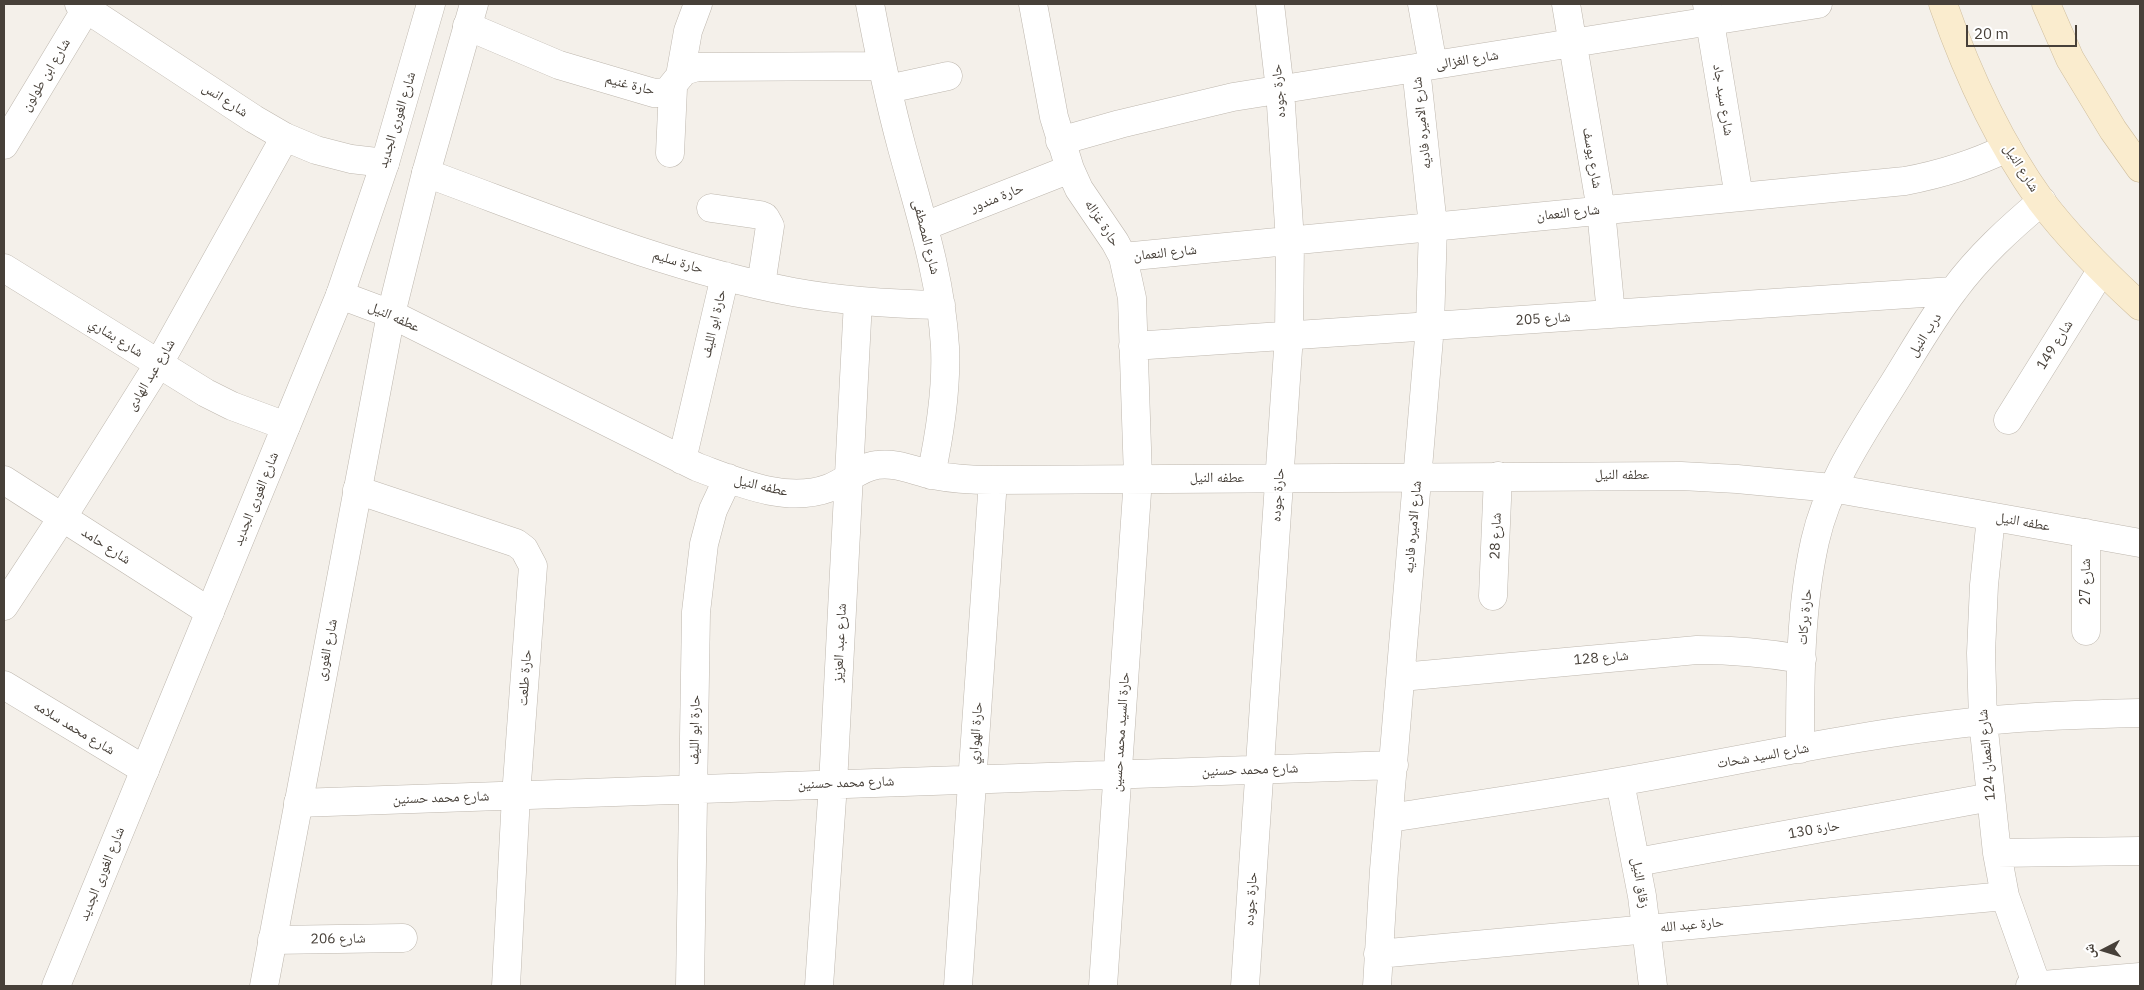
<!DOCTYPE html>
<meta charset="utf-8">
<style>
body{margin:0}
#map{position:relative;width:2144px;height:990px;overflow:hidden;background:#f4f0ea;font-family:"IBM Plex Sans","Noto Naskh Arabic",sans-serif}
canvas{display:block}
.frame{position:absolute;inset:0;border:5px solid #474039;pointer-events:none}
.north{position:absolute;left:2079px;top:925px;width:50px;height:50px;-webkit-text-stroke:4px #fff;paint-order:stroke;rotate:265deg;font-size:14px;font-weight:700;line-height:20px;text-align:center;color:#474039}
.north::after{content:'';display:block;margin:auto;width:18px;height:22px;background:#474039;clip-path:polygon(50% 0,100% 100%,50% 72%,0 100%)}
.scale{position:absolute;left:1966px;top:25px;width:111px;height:22px;box-sizing:border-box;border:2px solid #474039;border-top:0;padding-left:6px;font-size:15px;line-height:18px;white-space:nowrap;color:#474039;-webkit-text-stroke:4px #fff;paint-order:stroke}
</style>
<div id="map">
<canvas width="2144" height="990"></canvas>
<div class="frame"></div>
<div class="north">ش</div>
<div class="scale">20 m</div>
</div>
<script>
const context = document.querySelector('canvas').getContext('2d');
context.lineJoin = 'round';
function stroke(path, color, width, dash) { context.strokeStyle = color; context.lineWidth = width; context.lineCap = dash ? 'butt' : 'round'; context.setLineDash(dash || []); context.stroke(path); }
function drawText(font, color, halo, rows, align = 'center') {
  context.font = font + ' "IBM Plex Sans","Noto Naskh Arabic",sans-serif'; context.lineWidth = 4; context.setLineDash([]); context.textBaseline = 'middle'; context.strokeStyle = halo; context.fillStyle = color; for (const [text, x, y, turn = 0] of rows) {
    context.save(); context.translate(x, y); context.rotate((+turn || 0) * Math.PI / 180); context.textAlign = isNaN(turn) ? turn : align; if (halo) context.strokeText(text, 0, 0); context.fillText(text, 0, 0); context.restore();
  }
}
const minor = new Path2D(`
 M 79,4 L 254,119 L 285,137 L 316,150 L 351,159 L 385,163
 M 870,4 C 879,52 889,100 902,148 C 920,214 941,278 945,347 C 947,390 940,433 931,475
 M 1033,4 L 1054,117 L 1070,169 L 1079,189 L 1115,242 L 1123,257 L 1132,298 L 1138,478 L 1103,986
 M 1422,4 L 1433,65
 M 1566,4 L 1601,210 L 1611,314
 M 1707,4 L 1739,197
 M 467,26 L 559,65 L 654,93 L 667,92 L 684,71 L 697,67 L 882,66
 M 680,76 L 688,31 L 698,4
 M 888,89 L 948,76
 M 1060,141 L 1120,124 L 1233,97 L 1818,4
 M 4,145 L 89,4
 M 670,153 L 673,88
 M 426,173 C 546,217 667,268 793,292 C 842,301 891,304 941,305
 M 711,208 L 760,215 L 765,217 L 770,226 L 761,285
 M 925,226 L 1070,169
 M 1123,257 L 1905,181 C 1942,174 1974,164 2007,148
 M 4,268 L 206,393 L 232,406 L 286,426
 M 340,295 L 391,314 L 697,467 C 738,482 786,504 829,488 C 846,482 859,467 877,465 C 896,462 914,471 933,475 C 953,479 973,480 993,480 L 1681,476 L 1737,479 L 1832,488 L 2140,543
 M 1133,346 L 1953,291
 M 2008,420 L 2101,271
 M 682,460 L 725,276
 M 4,480 L 210,612
 M 357,490 L 516,543 L 524,549 L 533,566 L 516,796 L 506,986
 M 1991,517 L 1984,585 L 1981,653 L 1983,721 L 1997,853 L 2005,896 L 2037,986
 M 1493,596 L 1498,476
 M 4,606 L 62,518 L 158,365 L 285,137
 M 2086,631 L 2086,533
 M 1401,677 L 1697,650 C 1733,650 1767,653 1802,659
 M 4,685 L 145,770
 M 1800,749 C 1800,680 1800,608 1815,541 C 1828,484 1860,437 1890,389 C 1911,356 1930,321 1954,290 C 1979,256 2010,228 2042,201
 M 1620,782 L 1642,896 L 1653,986
 M 298,803 L 1394,765
 M 1389,818 C 1467,806 1545,795 1623,781 C 1743,760 1863,733 1984,721 C 2036,716 2088,714 2140,713
 M 1997,853 L 2140,851
 M 1637,862 L 1991,797
 M 272,940 L 403,938
 M 1378,954 L 2005,896
 M 690,986 L 696,612 L 704,544 L 713,510 L 728,478
 M 819,986 L 833,784 L 858,301
 M 958,986 L 993,480
 M 1245,986 L 1289,335 L 1290,241 L 1280,90 L 1270,4
 M 1377,986 L 1384,870 L 1430,326 L 1433,226 L 1416,68
 M 2030,986 L 2140,977`);
const tertiary = new Path2D(`
 M 56,986 L 340,295 L 385,163 L 431,4
 M 264,986 L 391,314 L 426,173 L 474,4`);
const secondary = new Path2D(`
 M 1943,4 C 1967,73 1998,141 2041,201 C 2070,239 2105,274 2140,306
 M 2046,4 L 2070,59 L 2113,130 L 2140,168`);
stroke(minor, '#beb7ae', 29);
stroke(tertiary, '#beb7ae', 29);
stroke(secondary, '#cfbe9e', 29);
stroke(minor, '#fff', 28);
stroke(tertiary, '#fff', 28);
stroke(secondary, '#faecce', 28);
drawText('14px', '#474039', '#fff', [
 ["شارع الغزالى",1467,60,-9],
 ["شارع ابن طولون",46,75,-59],
 ["حارة غنيم",630,85,14],
 ["حارة جوده",1279,91,-95],
 ["شارع انس",225,100,33],
 ["شارع سيد جاد",1723,100,81],
 ["شارع الغورى الجديد",397,120,-73],
 ["شارع الاميره فاديه",1422,123,-96],
 ["شارع يوسف",1592,158,80],
 ["شارع النيل",2021,168,58],
 ["حارة مندور",997,198,-22],
 ["شارع النعمان",1568,213,-6],
 ["حارة غزاله",1102,223,57],
 ["شارع المصطفى",926,237,76],
 ["شارع النعمان",1165,253,-6],
 ["حارة سليم",678,262,17],
 ["عطفه النيل",394,317,24],
 ["شارع 205",1543,319,-4],
 ["حارة ابو الليف",714,324,-77],
 ["درب النيل",1925,335,-57],
 ["شارع بشاري",116,338,32],
 ["شارع 149",2055,345,-58],
 ["شارع عبد الهادى",151,375,-59],
 ["عطفه النيل",1622,475],
 ["عطفه النيل",1217,478],
 ["عطفه النيل",761,486,13],
 ["حارة جوده",1278,495,-86],
 ["شارع الغورى الجديد",256,499,-68],
 ["عطفه النيل",2023,522,10],
 ["شارع الاميره فاديه",1413,527,-85],
 ["شارع 28",1496,536,-88],
 ["شارع حامد",106,546,33],
 ["شارع 27",2086,582,-90],
 ["حارة بركات",1805,617,-85],
 ["شارع عبد العزيز",840,643,-87],
 ["شارع الغورى",327,650,-79],
 ["شارع 128",1601,658,-5],
 ["حارة طلعت",525,678,-86],
 ["شارع محمد سلامه",74,728,31],
 ["حارة ابو الليف",695,730,-89],
 ["حارة السيد محمد حسين",1121,732,-86],
 ["حارة الهواري",976,733,-86],
 ["شارع النعمان 124",1987,755,-95],
 ["شارع السيد شحات",1763,756,-10],
 ["شارع محمد حسنين",1250,770,-2],
 ["شارع محمد حسنين",846,783,-2],
 ["شارع محمد حسنين",441,798,-2],
 ["حارة 130",1814,830,-10],
 ["شارع الغورى الجديد",102,874,-68],
 ["زقاق النيل",1640,883,81],
 ["حارة جوده",1251,899,-86],
 ["حارة عبد الله",1692,925,-5],
 ["شارع 206",338,939,-1]
]);
</script>
